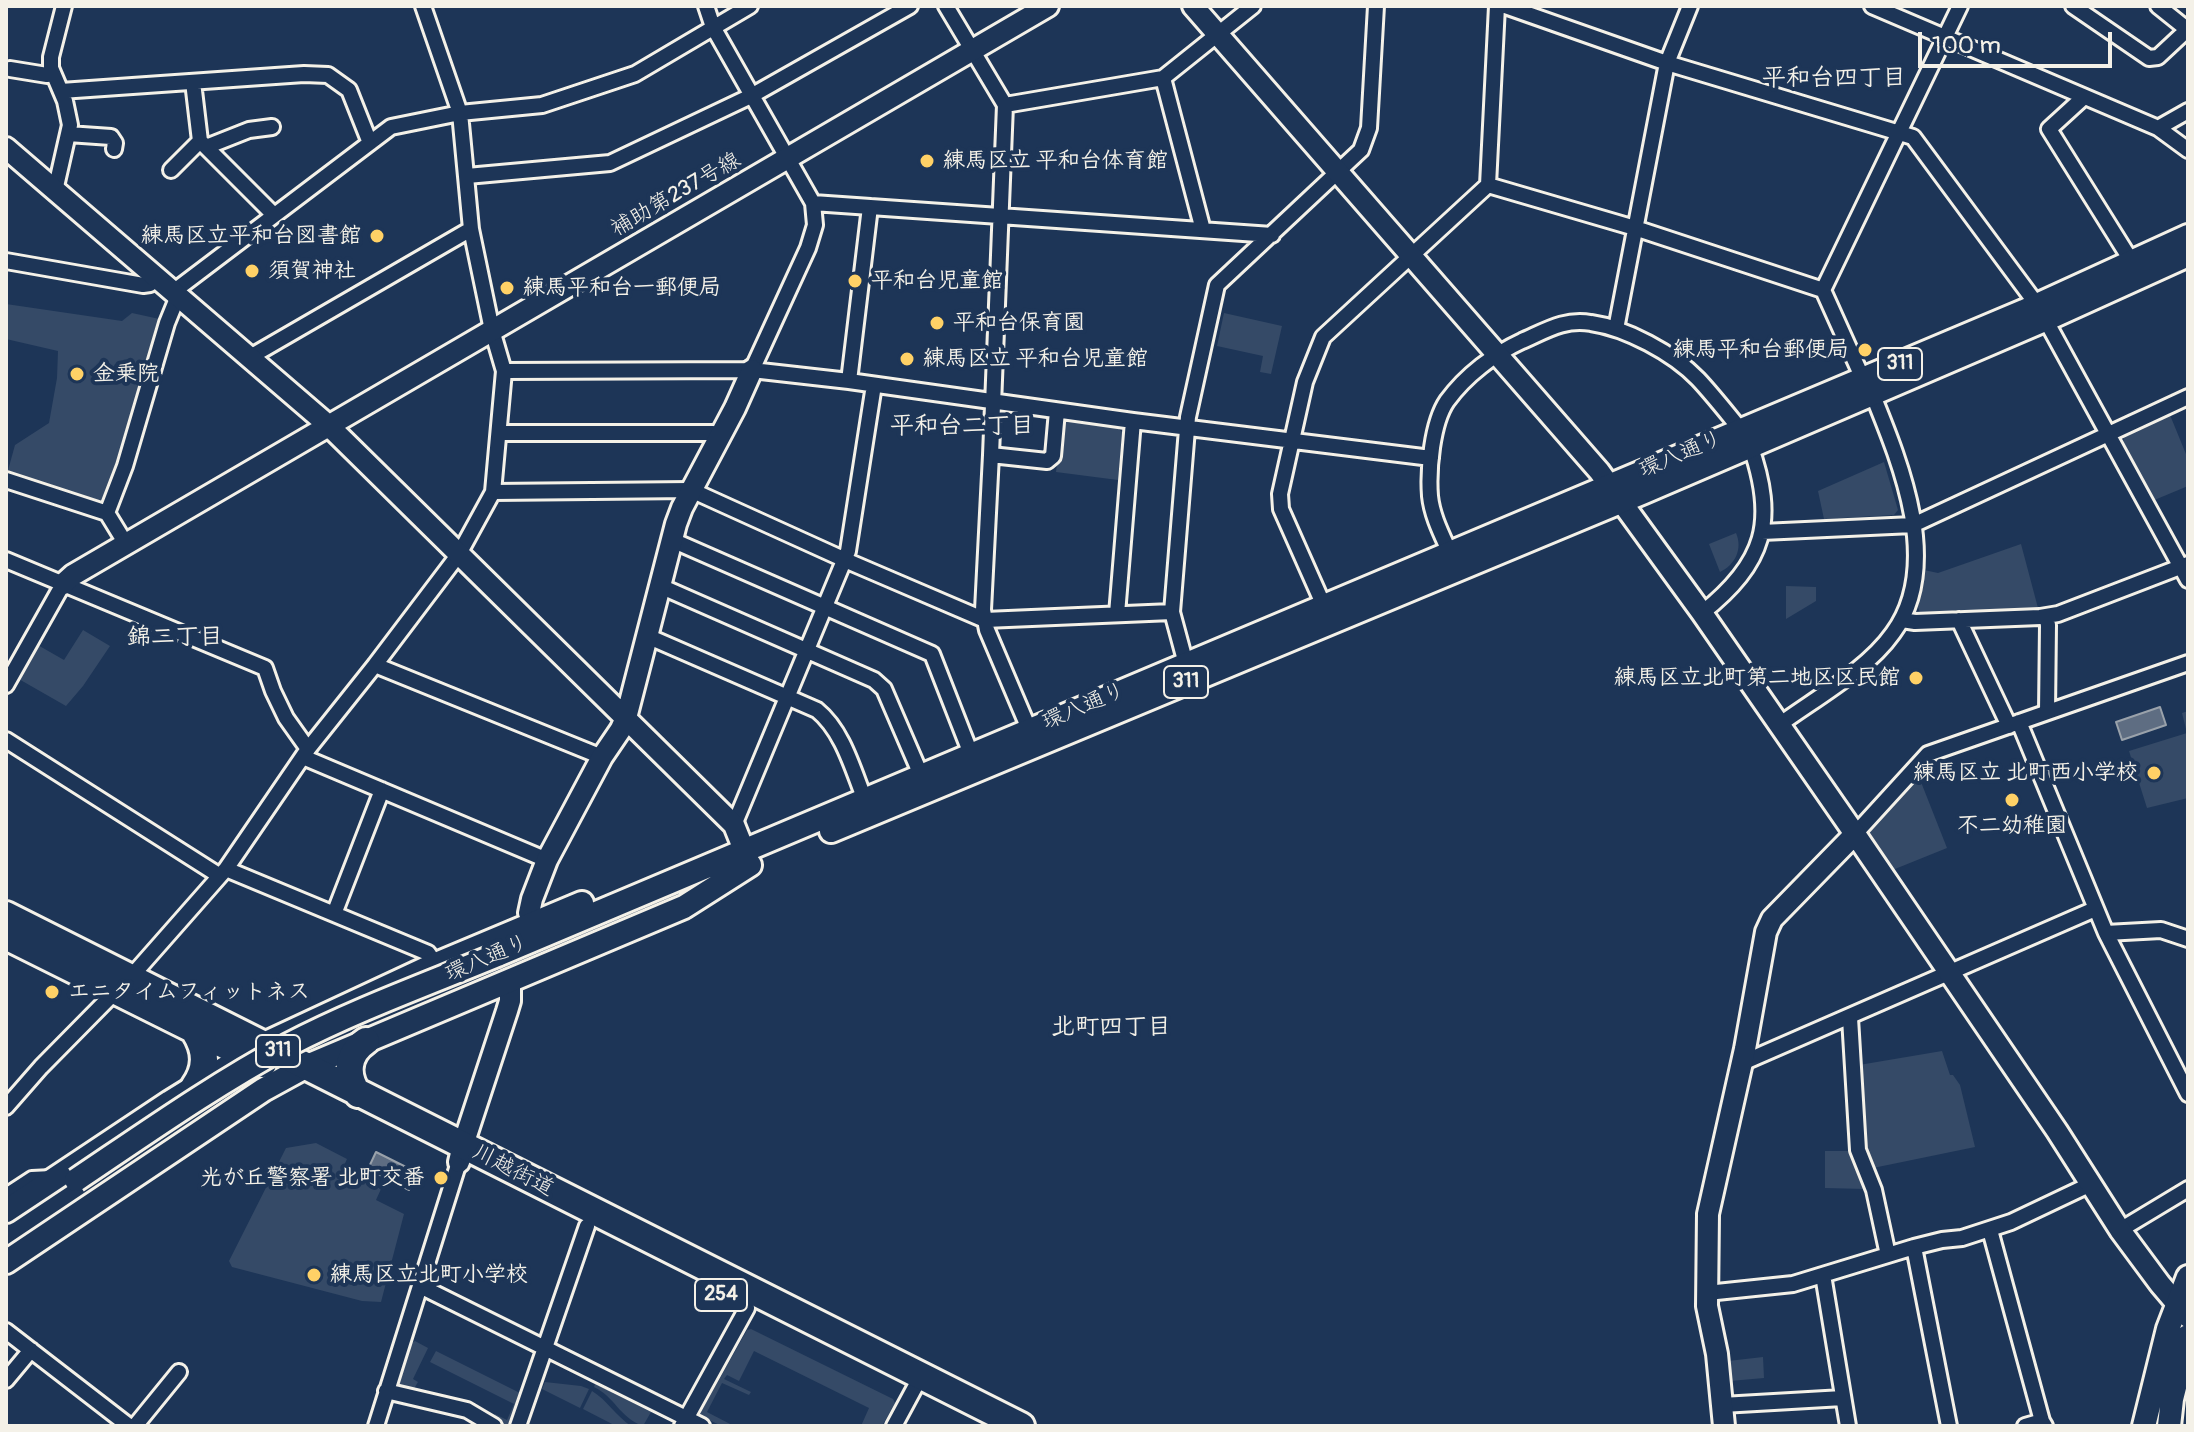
<!DOCTYPE html>
<meta charset="utf-8">
<style>
body{margin:0}
#map{position:relative;width:2194px;height:1432px;overflow:hidden;background:#1d3557;font-family:Pangolin,sans-serif}
canvas{display:block}
.frame{position:absolute;inset:0;border:8px solid #f4f1e8;pointer-events:none}
.scale{position:absolute;left:1918px;top:32px;width:194px;height:36px;box-sizing:border-box;border:4px solid #f4f1e8;border-top:0;padding-left:10px;font-size:24px;line-height:28px;white-space:nowrap;color:#f4f1e8;-webkit-text-stroke:6px #1d3557;paint-order:stroke}
</style>
<div id="map">
<canvas width="2194" height="1432"></canvas>
<div class="frame"></div>
<div class="scale">100 m</div>
</div>
<script>
const context = document.querySelector('canvas').getContext('2d');
context.lineJoin = 'round';
function paint(path, color) { context.fillStyle = color; context.fill(path, 'evenodd'); }
function stroke(path, color, width, dash) { context.strokeStyle = color; context.lineWidth = width; context.lineCap = dash ? 'butt' : 'round'; context.setLineDash(dash || []); context.stroke(path); }
function drawText(font, color, halo, rows, align = 'center') {
  context.font = font + ' Pangolin,"Klee One",sans-serif'; context.lineWidth = 8; context.setLineDash([]); context.textBaseline = 'middle'; context.strokeStyle = halo; context.fillStyle = color; for (const [text, x, y, turn = 0] of rows) {
    context.save(); context.translate(x, y); context.rotate((+turn || 0) * Math.PI / 180); context.textAlign = isNaN(turn) ? turn : align; if (halo) context.strokeText(text, 0, 0); context.fillText(text, 0, 0); context.restore();
  }
}
paint(new Path2D(`
 M 6,304 L 122,321 L 132,313 L 164,320 L 105,505 L 7,474 L 15,445 L 49,423 L 57,378 L 58,351 L 6,339 Z
 M 1224,313 L 1282,326 L 1271,374 L 1260,372 L 1263,356 L 1217,346 Z
 M 2170,415 L 2188,459 L 2188,486 L 2152,501 L 2123,443 L 2124,436 Z
 M 1068,420 L 1116,426 L 1122,432 L 1118,480 L 1056,472 L 1062,424 Z
 M 1884,462 L 1898,510 L 1894,515 L 1824,519 L 1818,491 Z
 M 1736,533 C 1743,549 1735,565 1720,572 L 1709,544 Z
 M 2021,544 L 2038,608 L 1920,613 L 1918,607 L 1924,570 L 1938,573 Z
 M 1786,586 L 1816,587 L 1816,601 L 1786,619 Z
 M 83,630 L 110,646 L 83,686 L 66,706 L 17,678 L 36,644 L 64,660 Z
 M 2188,711 L 2188,798 L 2147,808 L 2129,751 L 2187,733 L 2182,713 Z
 M 1919,777 L 1947,848 L 1890,871 L 1866,833 Z
 M 1942,1051 L 1950,1075 L 1953,1075 L 1960,1085 L 1975,1147 L 1873,1168 L 1864,1146 L 1859,1065 Z
 M 316,1143 L 347,1159 L 342,1170 L 381,1189 L 376,1200 L 404,1214 L 381,1302 L 362,1301 L 232,1267 L 229,1261 L 286,1148 Z
 M 1825,1151 L 1850,1151 L 1866,1189 L 1825,1188 Z
 M 751,1329 L 893,1399 L 895,1403 L 882,1426 L 861,1426 L 869,1408 L 754,1351 L 739,1381 L 727,1375 L 724,1379 L 751,1392 L 749,1395 L 722,1383 L 707,1412 L 734,1426 L 722,1426 L 700,1416 L 701,1412 L 747,1330 Z
 M 415,1341 L 428,1348 L 413,1379 L 418,1382 L 412,1392 L 402,1389 L 398,1383 L 409,1344 Z
 M 436,1351 L 524,1395 L 514,1425 L 503,1426 L 487,1418 L 493,1419 L 495,1414 L 507,1420 L 514,1404 L 430,1362 Z
 M 1763,1357 L 1764,1378 L 1730,1381 L 1728,1361 Z
 M 545,1382 L 581,1386 L 589,1389 L 580,1408 L 542,1389 Z
 M 595,1384 L 651,1412 L 643,1426 C 619,1417 615,1397 594,1387 Z
 M 592,1391 C 607,1400 616,1416 631,1426 L 616,1426 L 583,1409 Z`), '#354a67');
const water = new Path2D(`
 M 2160,707 L 2166,725 L 2122,740 L 2116,722 Z
 M 376,1152 L 418,1173 L 409,1190 L 368,1169 Z`);
paint(water, '#5e6d82');
stroke(water, '#9aa2ab', 2);
const street = new Path2D(`
 M 706,6 L 713,27 L 813,203 L 815,225 L 808,248 L 752,370
 M 946,6 L 1005,105 L 991,455 L 983,610 L 987,630 L 1029,729
 M 1505,6 L 1667,63 L 1913,137 L 2038,306 L 2188,580
 M 1872,6 L 2158,128 L 2188,150
 M 2073,6 L 2149,58 L 2158,57 L 2188,29
 M 2158,6 L 2188,30
 M 10,69 L 47,75 L 52,73
 M 1163,78 L 1203,230
 M 193,82 L 200,141 L 274,215
 M 61,91 L 304,74 L 328,75 L 349,90 L 370,143
 M 2084,97 L 2049,129 L 2132,262
 M 1005,105 L 1163,78 L 1253,6
 M 2158,128 L 2188,111
 M 68,134 L 111,137 L 115,143 L 114,149
 M 206,147 L 249,130 L 272,127
 M 171,170 L 200,141
 M 467,176 L 610,163 L 751,96 L 910,6
 M 1488,185 L 1497,6
 M 55,191 L 70,125 L 65,101 L 51,68 L 51,57 L 64,6
 M 813,203 L 1272,235
 M 6,261 L 143,285 L 150,284 L 156,278
 M 1823,290 L 1960,6
 M 173,292 L 391,127 L 460,113 L 542,105 L 635,74 L 750,6
 M 1616,329 L 1667,63 L 1690,6
 M 250,357 L 471,229
 M 504,371 L 752,370 L 849,381 L 1133,421 L 1431,458
 M 849,381 L 870,207
 M 499,433 L 713,433 L 720,436
 M 991,455 L 1047,461 L 1053,456 L 1057,411
 M 6,480 L 107,513 L 126,544
 M 493,492 L 691,490 L 852,563 L 985,620 L 1172,612
 M 107,513 L 125,466 L 167,323 L 178,296
 M 1762,532 L 1913,525 L 2188,397
 M 672,540 L 932,654 L 971,754
 M 1450,553 C 1442,535 1432,516 1430,496 C 1428,470 1432,423 1447,401 C 1466,375 1494,354 1522,341 C 1545,331 1565,318 1591,323 C 1626,328 1673,353 1698,379 C 1713,395 1727,413 1741,430
 M 6,560 L 265,668 L 273,691 L 286,718 L 308,749
 M 660,586 L 874,680 L 884,689 L 921,775
 M 1324,606 L 1281,509 L 1280,494 L 1305,382 L 1323,337 L 1488,185 L 1635,228 L 1823,290 L 1863,379
 M 1702,613 C 1765,563 1777,521 1750,445
 M 1117,614 L 1133,421
 M 2046,616 L 2048,625 L 2047,712
 M 1902,620 L 1915,622 L 2040,617 L 2058,614 L 2188,564
 M 1959,620 L 2009,726
 M 647,636 L 817,710 C 843,731 853,770 865,800
 M 1186,664 L 1172,612 L 1188,417 L 1217,285 L 1361,150 L 1369,128 L 1376,6
 M 375,665 L 602,757
 M 6,685 L 63,584
 M 2019,722 L 2106,933 L 2188,1094
 M 1779,725 C 1816,698 1867,670 1893,633 C 1943,565 1900,462 1872,393
 M 6,740 L 220,876
 M 303,757 L 547,860
 M 734,825 L 848,551 L 874,385
 M 1855,834 L 1928,754 L 2188,663
 M 226,869 L 428,953 L 436,965
 M 334,914 L 382,790
 M 2106,933 L 2161,930 L 2188,939
 M 130,978 L 226,869 L 308,749 L 375,665 L 459,554 L 493,492 L 504,371 L 492,330 L 471,229 L 460,113 L 423,6
 M 1850,1018 L 1858,1150 L 1874,1190 L 1888,1255
 M 1742,1063 L 2095,909
 M 6,1107 L 41,1067 L 115,992
 M 6,1196 L 32,1179 L 52,1178
 M 1990,1230 L 2042,1421 L 2045,1426
 M 2120,1230 L 2188,1189
 M 1914,1247 L 1949,1426
 M 1823,1275 L 1848,1426
 M 420,1286 L 702,1426
 M 1707,1293 L 1793,1284 L 1914,1247 L 1942,1240 L 1962,1238 L 2011,1222 L 2091,1184
 M 6,1331 L 129,1426
 M 6,1380 L 31,1350
 M 386,1391 L 467,1410 L 494,1426
 M 1722,1405 L 1843,1398
 M 135,1426 L 179,1372
 M 376,1426 L 459,1162
 M 518,1426 L 587,1226
 M 682,1426 L 747,1308
 M 894,1426 L 921,1376
 M 2025,1426 L 2042,1421`);
const secondary = new Path2D(`
 M 1193,6 L 1599,471 L 1702,613 L 1855,834 L 2057,1131 L 2120,1230 L 2160,1284 L 2188,1317
 M 6,148 L 328,425 L 734,825 L 750,865
 M 63,584 L 73,575 L 1048,6
 M 534,922 L 529,913 L 532,899 L 547,860 L 602,757 L 621,729 L 626,718 L 676,524 L 682,508 L 735,408 L 752,370
 M 459,1162 L 463,1145 L 507,1011 L 510,1001 L 510,981
 M 1724,1426 L 1717,1354 L 1707,1306 L 1708,1214 L 1745,1049 L 1766,932 L 1772,919 L 1855,834`);
const primary = new Path2D(`
 M 831,831 L 1644,492 L 2054,316 L 2188,255
 M 497,955 L 2024,311 L 2188,236
 M 6,1211 L 170,1102 L 262,1045 L 427,968 L 582,903
 M 6,1262 L 263,1090 L 305,1067 L 684,907 L 750,865
 M 2144,1426 L 2168,1329 L 2188,1277
 M 2169,1426 L 2172,1399 L 2188,1336`);
const highway = new Path2D(`
 M 6,915 L 1021,1426
 M 6,936 L 263,1064
 M 194,1087 C 207,1069 207,1051 195,1032
 M 358,1094 C 345,1075 347,1054 366,1041`);
stroke(street, '#f4f1e8', 20);
stroke(secondary, '#f4f1e8', 26);
stroke(primary, '#f4f1e8', 28);
stroke(highway, '#f4f1e8', 32);
stroke(street, '#1d3557', 14);
stroke(secondary, '#1d3557', 20);
stroke(primary, '#1d3557', 22);
stroke(highway, '#1d3557', 26);
const primaryBridge = new Path2D(`
 M 76,1180 C 146,1133 214,1085 288,1045 C 355,1010 427,984 497,955`);
stroke(primaryBridge, '#f4f1e8', 28, []);
stroke(primaryBridge, '#1d3557', 22);
for (const [x, y, r, color] of [
 [927,161,8,"#ffd166"],
 [377,236,8,"#ffd166"],
 [252,271,8,"#ffd166"],
 [855,281,8,"#ffd166"],
 [507,288,8,"#ffd166"],
 [937,323,8,"#ffd166"],
 [1865,350,8,"#ffd166"],
 [907,359,8,"#ffd166"],
 [77,374,8,"#ffd166"],
 [1916,678,8,"#ffd166"],
 [2154,773,8,"#ffd166"],
 [2012,800,8,"#ffd166"],
 [52,992,8,"#ffd166"],
 [441,1178,8,"#ffd166"],
 [314,1275,8,"#ffd166"]
]) { const dot = new Path2D(); dot.arc(x, y, r, 0, 2 * Math.PI); context.fillStyle = color; context.fill(dot); stroke(dot, '#1d3557', 3); }
for (const [x, y, w] of [
 [1900,364,44],
 [1186,682,44],
 [278,1051,44],
 [721,1295,52]
]) { const box = new Path2D(); box.roundRect(x - w / 2, y - 16, w, 32, 6); context.fillStyle = '#1d3557'; context.fill(box); stroke(box, '#f4f1e8', 2); }
drawText('bold 20px', '#f4f1e8', null, [
 ["311",1900,364],
 ["311",1186,682],
 ["311",278,1051],
 ["254",721,1295]
]);
drawText('bold 22px', '#f4f1e8', '#1d3557', [
 ["練馬区立 平和台体育館",943,161],
 ["練馬区立平和台図書館",361,236,"right"],
 ["須賀神社",268,271],
 ["平和台児童館",871,281],
 ["練馬平和台一郵便局",523,288],
 ["平和台保育園",953,323],
 ["練馬平和台郵便局",1849,350,"right"],
 ["練馬区立 平和台児童館",923,359],
 ["金乗院",93,374],
 ["練馬区立北町第二地区区民館",1900,678,"right"],
 ["練馬区立 北町西小学校",2138,773,"right"],
 ["不二幼稚園",2012,826,"center"],
 ["エニタイムフィットネス",68,992],
 ["光が丘警察署 北町交番",425,1178,"right"],
 ["練馬区立北町小学校",330,1275]
], 'left');
drawText('22px', '#f4f1e8', '#1d3557', [
 ["補助第237号線",676,195,-30],
 ["環八通り",1681,455,-23],
 ["環八通り",1084,707,-23],
 ["環八通り",487,959,-23],
 ["川越街道",513,1171,27]
]);
drawText('bold 24px', '#f4f1e8', '#1d3557', [
 ["平和台四丁目",1834,79],
 ["平和台二丁目",962,427],
 ["錦二丁目",175,638],
 ["北町四丁目",1111,1028]
]);
</script>
